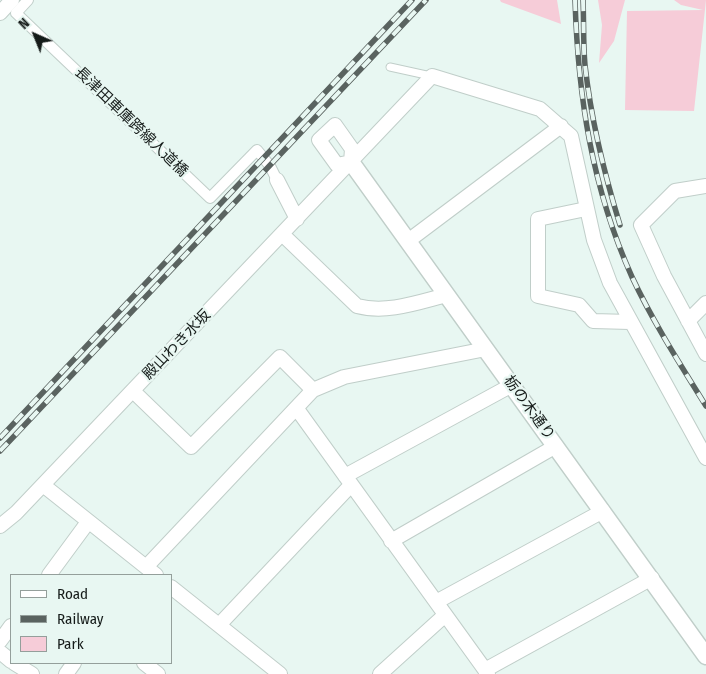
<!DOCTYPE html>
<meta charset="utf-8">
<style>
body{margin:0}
#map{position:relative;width:706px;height:674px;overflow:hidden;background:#e8f7f2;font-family:"Fira Sans Condensed",sans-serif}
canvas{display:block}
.legend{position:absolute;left:10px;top:574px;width:162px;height:90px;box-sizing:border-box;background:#e8f7f2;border:1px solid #949f9b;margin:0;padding:6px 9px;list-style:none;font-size:15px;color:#151b19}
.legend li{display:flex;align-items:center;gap:10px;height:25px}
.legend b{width:25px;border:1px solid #949f9b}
.north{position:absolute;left:10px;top:10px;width:50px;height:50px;-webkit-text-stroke:4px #e8f7f2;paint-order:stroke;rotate:316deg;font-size:14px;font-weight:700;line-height:20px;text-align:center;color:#151b19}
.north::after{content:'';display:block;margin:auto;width:18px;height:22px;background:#151b19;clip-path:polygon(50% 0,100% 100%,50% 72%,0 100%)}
</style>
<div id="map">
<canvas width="706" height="674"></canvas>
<ul class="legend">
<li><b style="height:6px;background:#fff"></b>Road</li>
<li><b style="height:6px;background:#5a6360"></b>Railway</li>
<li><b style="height:14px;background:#f6ccd8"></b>Park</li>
</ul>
<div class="north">N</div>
</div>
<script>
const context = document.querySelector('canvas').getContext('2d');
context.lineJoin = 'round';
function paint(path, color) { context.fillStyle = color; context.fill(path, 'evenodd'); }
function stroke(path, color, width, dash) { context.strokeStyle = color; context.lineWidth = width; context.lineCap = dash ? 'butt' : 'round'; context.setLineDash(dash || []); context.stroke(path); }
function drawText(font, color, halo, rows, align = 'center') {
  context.font = font + ' "Fira Sans Condensed","Noto Sans JP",sans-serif'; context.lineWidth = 4.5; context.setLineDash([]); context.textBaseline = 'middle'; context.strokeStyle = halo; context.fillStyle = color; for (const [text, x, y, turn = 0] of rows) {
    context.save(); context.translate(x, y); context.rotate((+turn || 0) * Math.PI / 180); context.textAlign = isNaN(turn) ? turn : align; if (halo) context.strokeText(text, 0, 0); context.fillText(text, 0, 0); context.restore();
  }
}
paint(new Path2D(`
 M 500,0 L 557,0 L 561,24 L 501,2 Z
 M 598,0 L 625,0 L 614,41 L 599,63 L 602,25 Z
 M 674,0 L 706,0 L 694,111 L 625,110 L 627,11 L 703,10 L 681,5 Z`), '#f6ccd8');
const service = new Path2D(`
 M 390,67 L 431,76`);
const pedestrian = new Path2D(`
 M 28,0 L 16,13 L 210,198 L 257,150 L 270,166 L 277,180`);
const minor = new Path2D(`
 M 0,13 L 12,0
 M 335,125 L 352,149 L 351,162 L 337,165 L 319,140 Z
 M 277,180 L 297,219
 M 706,186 L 675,191 L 641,225 L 664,276 L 706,354
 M 586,209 L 538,219 L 538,296 L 579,305 L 593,321 L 630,322
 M 282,234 L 357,306 C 387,314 419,302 447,295
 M 408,241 L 561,126
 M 688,321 L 706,303
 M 133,391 L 191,447 L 280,357 L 313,390
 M 297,409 L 488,674
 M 345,476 L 512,385
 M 43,485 L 156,575
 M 0,526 L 16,513 L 432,76 L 540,109 L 571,136 L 594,240 L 610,283 L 706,458
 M 391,541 L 556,446
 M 146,567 L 313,390 L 344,377 L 486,349
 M 49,575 L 88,522
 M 171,587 L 280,674
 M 436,602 L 603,511
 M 219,625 L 351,485
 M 0,641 L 11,626
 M 0,652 L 11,661
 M 14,663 L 32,674
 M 144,663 L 158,674
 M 485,670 L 652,578
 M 66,674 L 74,663
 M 380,674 L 444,616`);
const tertiary = new Path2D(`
 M 351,162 L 706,656`);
stroke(service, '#c0cec9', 9);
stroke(pedestrian, '#c0cec9', 12);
stroke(minor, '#c0cec9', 16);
stroke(tertiary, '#c0cec9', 19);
stroke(service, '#fff', 7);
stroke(pedestrian, '#fff', 10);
stroke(minor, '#fff', 14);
stroke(tertiary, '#fff', 16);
const rail = new Path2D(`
 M 575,0 C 578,97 592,188 632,277 C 653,322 680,364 706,406
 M 583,0 C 584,22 583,43 585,65 C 591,119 604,173 620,225
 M 0,438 L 412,0
 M 0,451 L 426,0`);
stroke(rail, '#5a6360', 5.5);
stroke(rail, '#e8f7f2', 4, [11]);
drawText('15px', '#151b19', '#e8f7f2', [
 ["長津田車庫跨線人道橋",131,122,44],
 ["殿山わき水坂",177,345,-46],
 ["栃の木通り",529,408,54]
]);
</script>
